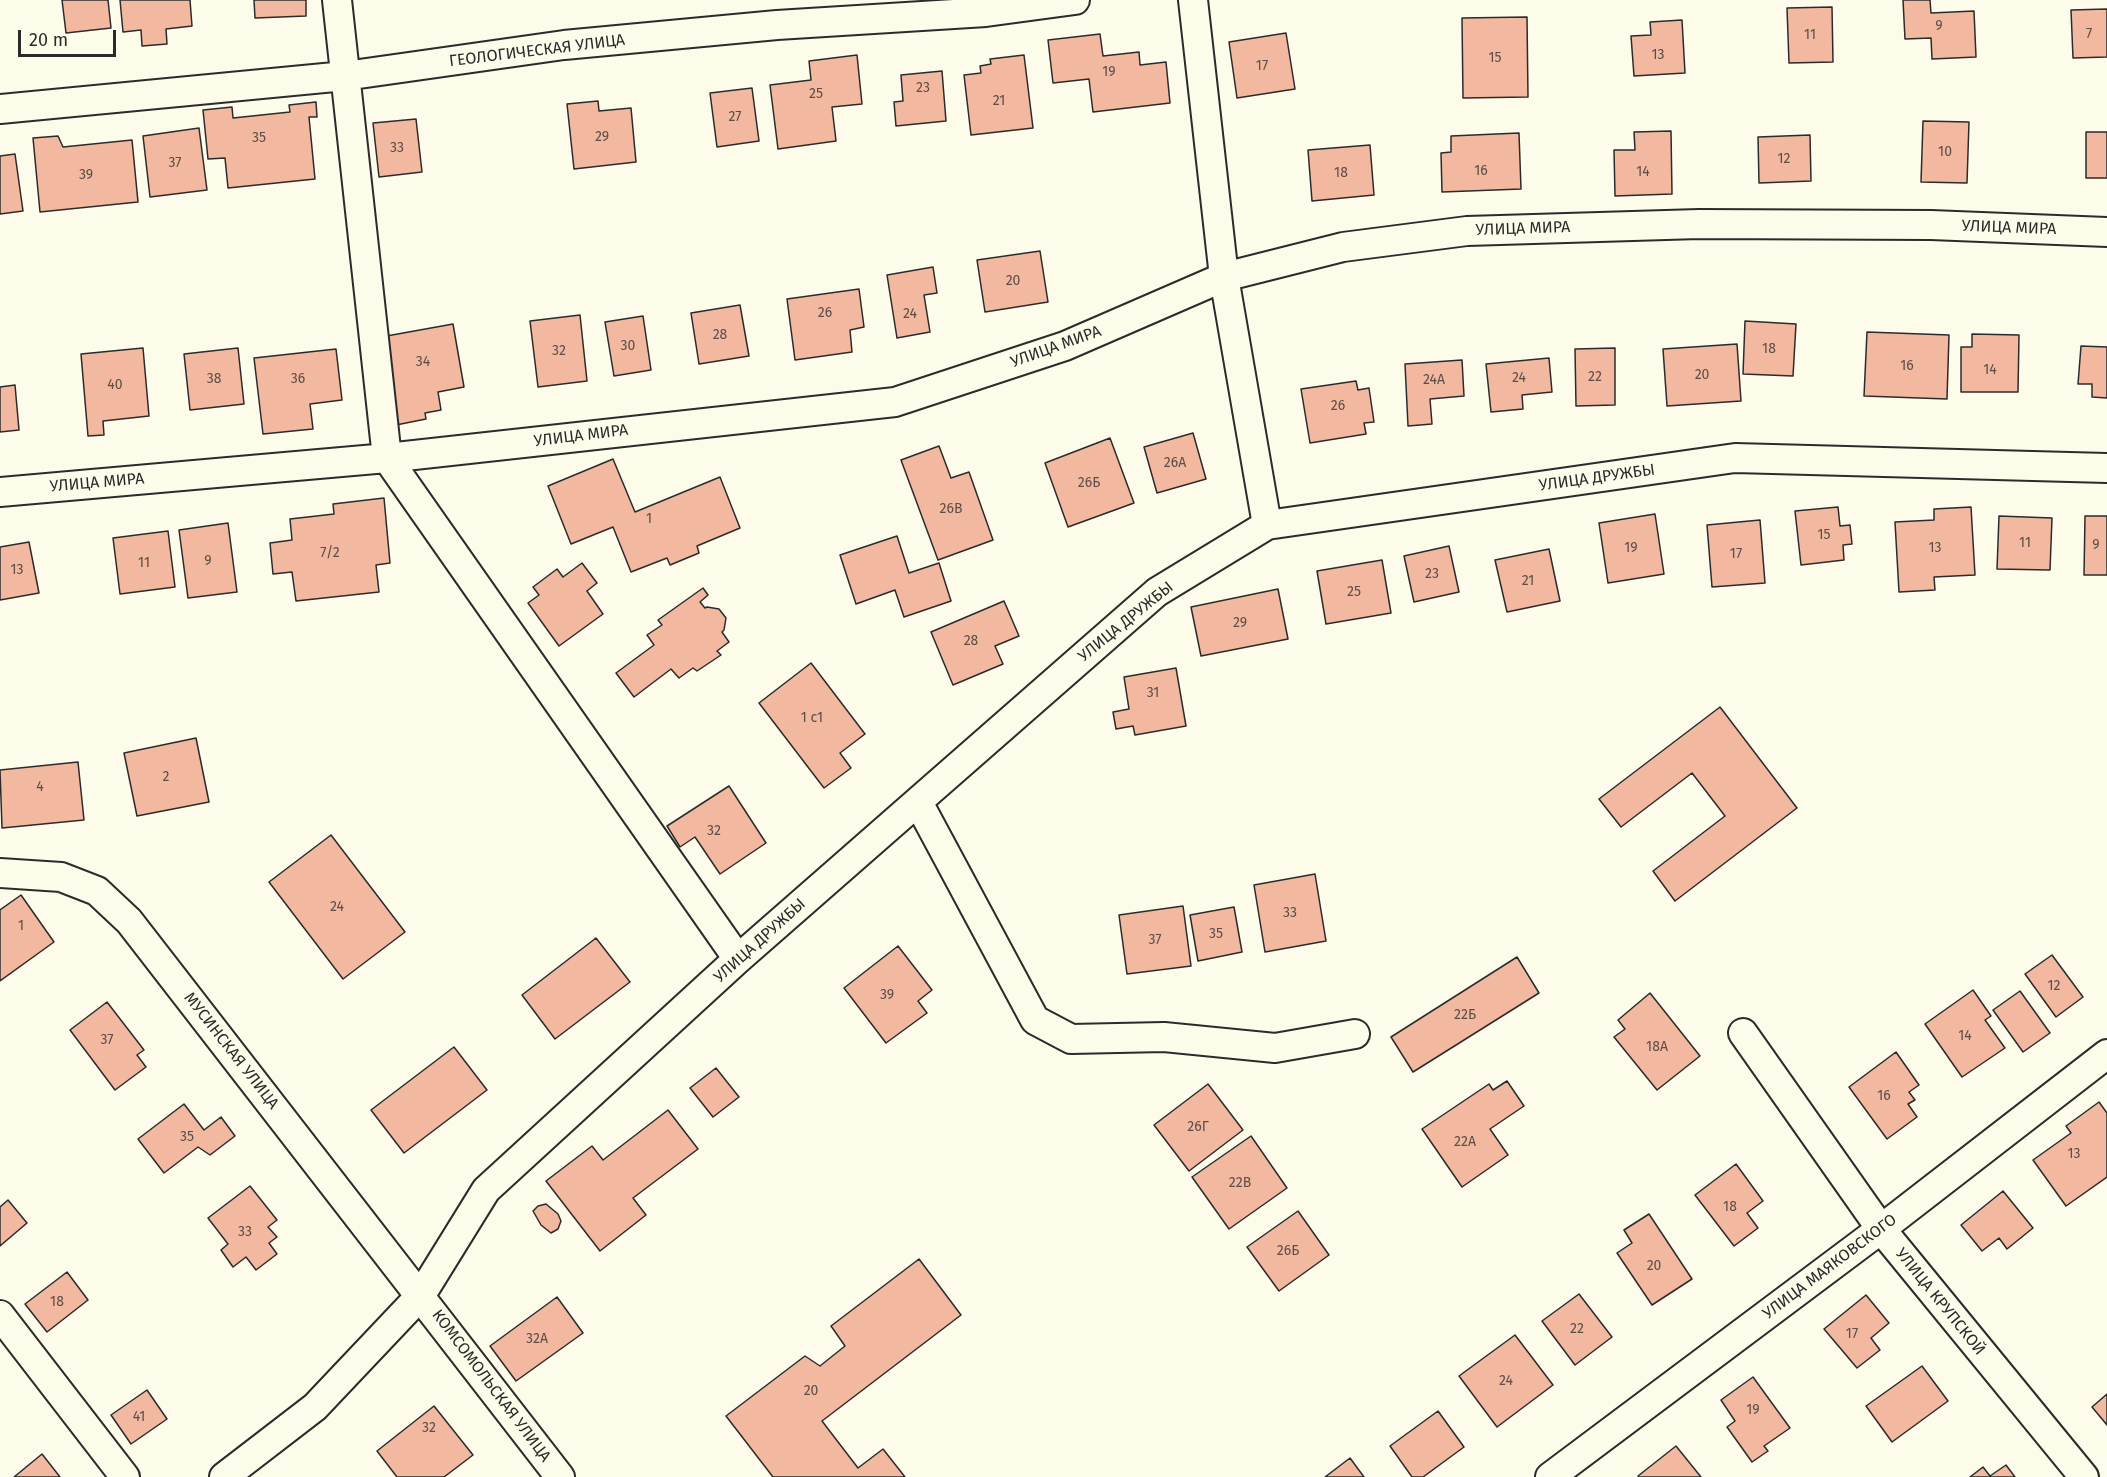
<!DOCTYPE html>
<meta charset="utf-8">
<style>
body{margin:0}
#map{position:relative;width:2107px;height:1477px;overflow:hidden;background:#fdfbea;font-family:"Fira Sans",sans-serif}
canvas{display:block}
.scale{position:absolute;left:18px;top:30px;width:98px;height:27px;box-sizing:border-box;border:3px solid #2b2b2b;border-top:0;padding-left:8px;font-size:18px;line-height:21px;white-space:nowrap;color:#2b2b2b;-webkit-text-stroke:4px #fdfbea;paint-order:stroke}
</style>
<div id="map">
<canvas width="2107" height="1477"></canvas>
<div class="scale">20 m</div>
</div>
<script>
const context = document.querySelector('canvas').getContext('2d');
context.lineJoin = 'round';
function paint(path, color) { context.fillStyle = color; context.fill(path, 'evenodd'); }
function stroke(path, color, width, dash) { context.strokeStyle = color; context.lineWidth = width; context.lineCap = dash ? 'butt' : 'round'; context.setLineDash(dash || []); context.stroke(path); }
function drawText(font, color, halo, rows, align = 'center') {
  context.font = font + ' "Fira Sans",sans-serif'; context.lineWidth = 4.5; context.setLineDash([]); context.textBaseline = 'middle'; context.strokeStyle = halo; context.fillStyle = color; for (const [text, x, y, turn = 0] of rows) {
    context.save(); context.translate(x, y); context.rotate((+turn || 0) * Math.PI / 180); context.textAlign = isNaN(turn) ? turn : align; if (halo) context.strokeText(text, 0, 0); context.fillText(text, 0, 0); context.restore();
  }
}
const building = new Path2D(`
 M 62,0 L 108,0 L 111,28 L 66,33 Z
 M 120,0 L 190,0 L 192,26 L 166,29 L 167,44 L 142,46 L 141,30 L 123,32 Z
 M 254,0 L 306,0 L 306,16 L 255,18 Z
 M 1903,0 L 1930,0 L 1931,13 L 1974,11 L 1976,57 L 1932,59 L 1931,38 L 1905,39 Z
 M 1832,7 L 1833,62 L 1789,63 L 1787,8 Z
 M 2107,9 L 2107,57 L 2073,58 L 2071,10 Z
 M 1527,17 L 1528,97 L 1463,98 L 1462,18 Z
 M 1682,20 L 1685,73 L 1634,76 L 1631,36 L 1651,35 L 1650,22 Z
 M 1286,33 L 1295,89 L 1237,98 L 1229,42 Z
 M 1100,34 L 1103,56 L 1139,52 L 1140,65 L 1166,62 L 1170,103 L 1093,112 L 1089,79 L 1053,83 L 1048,40 Z
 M 857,55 L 862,104 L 832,107 L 836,141 L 778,149 L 770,85 L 811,80 L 809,61 Z
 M 1024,55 L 1033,128 L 971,135 L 964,75 L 981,73 L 980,66 L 991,64 L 990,59 Z
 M 942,71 L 946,121 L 896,126 L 894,102 L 903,101 L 901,75 Z
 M 752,88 L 759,141 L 717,147 L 710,93 Z
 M 598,101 L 599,111 L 631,108 L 636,162 L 574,169 L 567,104 Z
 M 316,102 L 317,117 L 309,117 L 315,179 L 228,188 L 225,158 L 208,159 L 203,110 L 232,107 L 233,118 L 290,112 L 289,105 Z
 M 416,119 L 422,172 L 379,177 L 373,123 Z
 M 1923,121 L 1969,122 L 1967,183 L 1921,182 Z
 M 199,128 L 207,190 L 150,197 L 143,136 Z
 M 1671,131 L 1672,194 L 1615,196 L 1614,150 L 1635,150 L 1634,132 Z
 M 2086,132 L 2107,132 L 2107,178 L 2086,178 Z
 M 1519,133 L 1521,189 L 1442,192 L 1441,153 L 1451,152 L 1451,136 Z
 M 1810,135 L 1811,181 L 1759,183 L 1758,137 Z
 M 58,136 L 63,147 L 132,140 L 138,202 L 40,212 L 33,138 Z
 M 1370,145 L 1374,195 L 1312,201 L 1308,150 Z
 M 15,154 L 23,211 L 0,214 L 0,156 Z
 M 1040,251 L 1048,302 L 985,312 L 977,260 Z
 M 933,267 L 937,293 L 924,295 L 930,332 L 897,338 L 887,275 Z
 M 859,289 L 864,327 L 850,330 L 852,352 L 795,360 L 787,299 Z
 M 740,305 L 749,356 L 699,364 L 691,313 Z
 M 580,315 L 587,381 L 538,387 L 530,321 Z
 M 643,316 L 651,370 L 614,376 L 605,322 Z
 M 1745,321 L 1796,324 L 1793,376 L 1743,374 Z
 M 453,324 L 464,387 L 438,392 L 441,410 L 425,413 L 426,419 L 396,425 L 381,337 Z
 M 1867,332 L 1949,335 L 1947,399 L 1864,396 Z
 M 1972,334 L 2019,335 L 2018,392 L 1961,392 L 1961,347 L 1972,347 Z
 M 1737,344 L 1741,401 L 1667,406 L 1663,349 Z
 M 2081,346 L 2107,347 L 2107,398 L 2092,397 L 2092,384 L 2078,384 Z
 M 143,348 L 149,416 L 103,421 L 104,435 L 88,436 L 81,354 Z
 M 238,348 L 244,404 L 190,410 L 184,354 Z
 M 1615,348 L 1615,405 L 1576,406 L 1575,349 Z
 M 336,349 L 342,400 L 310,404 L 313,429 L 263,434 L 254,358 Z
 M 1549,358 L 1552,392 L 1522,395 L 1523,409 L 1491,412 L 1486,364 Z
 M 1462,360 L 1464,396 L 1430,399 L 1432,424 L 1408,426 L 1405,364 Z
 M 1356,381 L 1358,390 L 1369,388 L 1374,422 L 1364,423 L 1366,434 L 1310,443 L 1301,389 Z
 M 15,385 L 19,430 L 0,432 L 0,387 Z
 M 1193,433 L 1206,479 L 1157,493 L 1144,447 Z
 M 1110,438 L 1134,503 L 1068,527 L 1045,463 Z
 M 939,446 L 951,478 L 969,472 L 993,540 L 938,560 L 901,460 Z
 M 613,459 L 635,512 L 720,477 L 740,528 L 697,546 L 699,553 L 670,565 L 667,558 L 631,572 L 613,527 L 571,544 L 548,486 Z
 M 384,498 L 390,563 L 376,565 L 379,592 L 296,601 L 292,572 L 273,574 L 270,543 L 292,540 L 290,519 L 334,514 L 333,504 Z
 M 1838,507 L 1840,526 L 1850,525 L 1852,544 L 1843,545 L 1844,560 L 1801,565 L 1795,511 Z
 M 1971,507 L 1975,575 L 1934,577 L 1935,590 L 1899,592 L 1895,522 L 1934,520 L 1934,509 Z
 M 1655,514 L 1664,574 L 1608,583 L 1599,523 Z
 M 1999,516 L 2052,518 L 2050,570 L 1997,569 Z
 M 2085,516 L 2107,516 L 2107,575 L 2084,575 Z
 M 1760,520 L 1765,583 L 1712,587 L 1707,525 Z
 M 228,523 L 237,592 L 188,598 L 179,530 Z
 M 168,531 L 175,587 L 120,594 L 113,538 Z
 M 897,536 L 909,573 L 939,563 L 951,601 L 904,617 L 895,590 L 856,604 L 840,555 Z
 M 29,542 L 39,593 L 0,600 L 0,547 Z
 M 1449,546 L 1459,592 L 1414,602 L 1404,556 Z
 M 1549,549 L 1560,601 L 1507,612 L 1495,560 Z
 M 1382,560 L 1391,613 L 1326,624 L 1317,571 Z
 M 582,563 L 597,583 L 587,591 L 603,614 L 559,646 L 528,603 L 539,595 L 533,587 L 557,569 L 563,577 Z
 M 703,588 L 708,595 L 700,602 L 705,608 L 707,607 L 719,609 L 726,618 L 724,630 L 722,632 L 729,642 L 717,651 L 721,655 L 697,671 L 693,668 L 679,678 L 671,669 L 634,697 L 616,673 L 654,645 L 647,635 L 662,625 L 658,620 Z
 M 1278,589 L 1288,639 L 1201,656 L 1191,607 Z
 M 1004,601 L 1019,636 L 995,646 L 1003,664 L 953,685 L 931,632 Z
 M 811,663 L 865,734 L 840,753 L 851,768 L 824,788 L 759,703 Z
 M 1176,668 L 1186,726 L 1135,735 L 1133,726 L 1116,729 L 1113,712 L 1129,709 L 1124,677 Z
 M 1720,707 L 1797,808 L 1675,901 L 1653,871 L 1725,816 L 1692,773 L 1621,827 L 1599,799 Z
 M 196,738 L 209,802 L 137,816 L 124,753 Z
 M 78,762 L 84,820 L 2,828 L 0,770 Z
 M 729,786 L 766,843 L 720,874 L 695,837 L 680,847 L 667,826 Z
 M 331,835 L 405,932 L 343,979 L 269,882 Z
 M 1315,874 L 1326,941 L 1265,952 L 1254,885 Z
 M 21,895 L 54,942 L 0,981 L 0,910 Z
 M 1183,906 L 1191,966 L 1127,974 L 1119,915 Z
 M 1234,907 L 1242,952 L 1198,961 L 1190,915 Z
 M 596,938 L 630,982 L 555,1039 L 522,995 Z
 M 898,946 L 932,990 L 918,1001 L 927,1013 L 886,1043 L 844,988 Z
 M 2052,955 L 2083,997 L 2056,1017 L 2025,974 Z
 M 1517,957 L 1539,993 L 1413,1072 L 1391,1037 Z
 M 1973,990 L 1991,1016 L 1985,1020 L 2005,1048 L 1962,1077 L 1925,1024 Z
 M 2020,991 L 2050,1033 L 2023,1052 L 1993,1010 Z
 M 1650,993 L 1700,1056 L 1657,1090 L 1614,1037 L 1625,1029 L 1618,1020 Z
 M 107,1002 L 144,1050 L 137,1055 L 146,1067 L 115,1090 L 70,1030 Z
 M 454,1047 L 487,1090 L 404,1153 L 371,1110 Z
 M 1896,1052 L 1919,1085 L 1909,1092 L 1915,1100 L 1908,1104 L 1917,1117 L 1887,1139 L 1849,1087 Z
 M 716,1068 L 739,1097 L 713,1117 L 690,1088 Z
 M 1507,1081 L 1524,1106 L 1490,1129 L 1508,1155 L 1462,1187 L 1422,1129 L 1489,1084 L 1493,1090 Z
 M 1208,1084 L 1243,1130 L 1189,1171 L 1154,1125 Z
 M 2099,1102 L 2107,1113 L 2107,1177 L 2066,1206 L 2033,1160 L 2071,1133 L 2066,1126 Z
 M 184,1104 L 204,1130 L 221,1117 L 235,1136 L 210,1155 L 198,1147 L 164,1173 L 138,1139 Z
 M 668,1110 L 698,1149 L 633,1198 L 646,1215 L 600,1251 L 546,1181 L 592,1146 L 603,1160 Z
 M 1251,1136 L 1287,1188 L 1229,1229 L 1192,1177 Z
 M 1736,1164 L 1763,1201 L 1747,1213 L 1758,1228 L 1734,1246 L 1695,1195 Z
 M 250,1186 L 277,1220 L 268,1227 L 277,1237 L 269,1243 L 277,1254 L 256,1270 L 246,1257 L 233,1267 L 221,1250 L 228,1244 L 208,1218 Z
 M 2003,1191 L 2033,1228 L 2007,1249 L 1999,1238 L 1982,1251 L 1961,1225 Z
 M 8,1200 L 27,1223 L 0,1246 L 0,1207 Z
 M 546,1204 L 558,1214 L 561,1221 L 558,1229 L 551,1233 L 541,1225 L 533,1211 L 538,1206 Z
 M 1298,1211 L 1329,1255 L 1279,1291 L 1247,1247 Z
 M 1649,1214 L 1692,1279 L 1652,1305 L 1617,1253 L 1632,1243 L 1624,1230 Z
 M 919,1259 L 961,1315 L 822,1421 L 858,1468 L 883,1449 L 905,1477 L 773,1477 L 726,1416 L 805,1356 L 820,1366 L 845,1346 L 831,1326 Z
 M 67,1272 L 88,1300 L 47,1332 L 25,1304 Z
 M 1579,1294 L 1612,1337 L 1575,1365 L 1542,1321 Z
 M 1866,1295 L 1889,1323 L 1871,1338 L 1880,1350 L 1857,1368 L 1824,1329 Z
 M 557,1297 L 583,1333 L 516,1381 L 490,1346 Z
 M 1515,1335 L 1553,1385 L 1497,1427 L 1459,1376 Z
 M 1922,1366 L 1948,1401 L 1892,1442 L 1866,1406 Z
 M 1753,1377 L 1790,1428 L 1764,1446 L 1768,1451 L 1752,1462 L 1727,1427 L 1735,1421 L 1721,1400 Z
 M 147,1390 L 167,1419 L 131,1444 L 111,1415 Z
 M 2107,1394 L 2107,1425 L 2092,1407 Z
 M 434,1406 L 473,1455 L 444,1477 L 397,1477 L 377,1451 Z
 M 1438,1411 L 1464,1447 L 1423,1477 L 1412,1477 L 1390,1446 Z
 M 1676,1446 L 1701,1477 L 1639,1477 L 1638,1476 Z
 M 42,1454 L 60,1477 L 14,1477 Z
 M 1350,1458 L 1364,1477 L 1325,1477 Z
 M 2006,1465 L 2015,1477 L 1970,1477 L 1983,1467 L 1990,1476 Z`);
paint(building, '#f2b8a0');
stroke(building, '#2b2b2b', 1.5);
const minor = new Path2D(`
 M 337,0 L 387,458 L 738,959
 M 1193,0 L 1224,277 L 1267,525
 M 0,109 L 345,76 L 564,45 L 777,25 L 986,12 L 1075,0
 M 0,492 L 387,458 L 895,402 L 1065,346 L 1224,277 L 1343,247 L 1467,231 L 1699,224 L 1931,225 L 2107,232
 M 918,802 L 1035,1020 L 1071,1039 L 1164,1037 L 1275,1048 L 1355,1034
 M 0,873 L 61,877 L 97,891 L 129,921 L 560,1477
 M 1743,1033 L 1881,1229 L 2084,1477
 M 0,1315 L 125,1477
 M 224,1477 L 315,1407 L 421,1295 L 486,1190 L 738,959 L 1157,592 L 1267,525 L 1735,458 L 2107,468
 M 1550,1477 L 1881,1229 L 2107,1054`);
stroke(minor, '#2b2b2b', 32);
stroke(minor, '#fdfbea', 28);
drawText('14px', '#5d4e48', null, [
 ["9",1939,26],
 ["7",2089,34],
 ["11",1810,35],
 ["13",1658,55],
 ["15",1495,58],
 ["17",1262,66],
 ["19",1109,72],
 ["23",923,88],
 ["25",816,94],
 ["21",999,101],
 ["27",735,117],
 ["29",602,137],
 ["35",259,138],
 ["33",397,148],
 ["10",1945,152],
 ["12",1784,159],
 ["37",175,163],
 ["16",1481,171],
 ["14",1643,172],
 ["18",1341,173],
 ["39",86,175],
 ["20",1013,281],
 ["26",825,313],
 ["24",910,314],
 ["28",720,335],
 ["30",628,346],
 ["18",1769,349],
 ["32",559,351],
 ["34",423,362],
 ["16",1907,366],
 ["14",1990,370],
 ["20",1702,375],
 ["22",1595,377],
 ["24",1519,378],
 ["38",214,379],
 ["36",298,379],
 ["24А",1434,380],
 ["40",115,385],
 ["26",1338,406],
 ["26А",1175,463],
 ["26Б",1089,483],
 ["26В",951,509],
 ["1",649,519],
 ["15",1824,535],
 ["11",2025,543],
 ["9",2096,545],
 ["19",1631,548],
 ["13",1935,548],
 ["7/2",330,553],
 ["17",1736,554],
 ["9",208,561],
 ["11",144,563],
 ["13",17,570],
 ["23",1432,574],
 ["21",1528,581],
 ["25",1354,592],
 ["29",1240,623],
 ["28",971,641],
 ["31",1153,693],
 ["1 с1",812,718],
 ["2",166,777],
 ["4",40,787],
 ["32",714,831],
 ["24",337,907],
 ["33",1290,913],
 ["1",21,926],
 ["35",1216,934],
 ["37",1155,940],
 ["12",2054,986],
 ["39",887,995],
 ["22Б",1465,1015],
 ["14",1965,1036],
 ["37",107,1040],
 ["18А",1657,1047],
 ["16",1884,1096],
 ["26Г",1198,1127],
 ["35",187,1137],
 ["22А",1465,1142],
 ["13",2074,1154],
 ["22В",1240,1183],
 ["18",1730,1207],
 ["33",245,1232],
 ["26Б",1288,1251],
 ["20",1654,1266],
 ["18",57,1302],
 ["22",1577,1329],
 ["17",1852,1334],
 ["32А",537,1339],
 ["24",1506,1381],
 ["20",811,1391],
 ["19",1753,1410],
 ["41",139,1417],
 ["32",429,1428]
]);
drawText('16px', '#2b2b2b', '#fdfbea', [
 ["ГЕОЛОГИЧЕСКАЯ УЛИЦА",537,51,-7],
 ["УЛИЦА МИРА",2009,228,2],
 ["УЛИЦА МИРА",1523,229,-2],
 ["УЛИЦА МИРА",1056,347,-20],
 ["УЛИЦА МИРА",581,436,-7],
 ["УЛИЦА ДРУЖБЫ",1597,478,-8],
 ["УЛИЦА МИРА",97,483,-5],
 ["УЛИЦА ДРУЖБЫ",1126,622,-39],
 ["УЛИЦА ДРУЖБЫ",760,941,-42],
 ["МУСИНСКАЯ УЛИЦА",231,1051,52],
 ["УЛИЦА МАЯКОВСКОГО",1830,1267,-37],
 ["УЛИЦА КРУПСКОЙ",1940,1302,51],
 ["КОМСОМОЛЬСКАЯ УЛИЦА",491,1386,53]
]);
</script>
